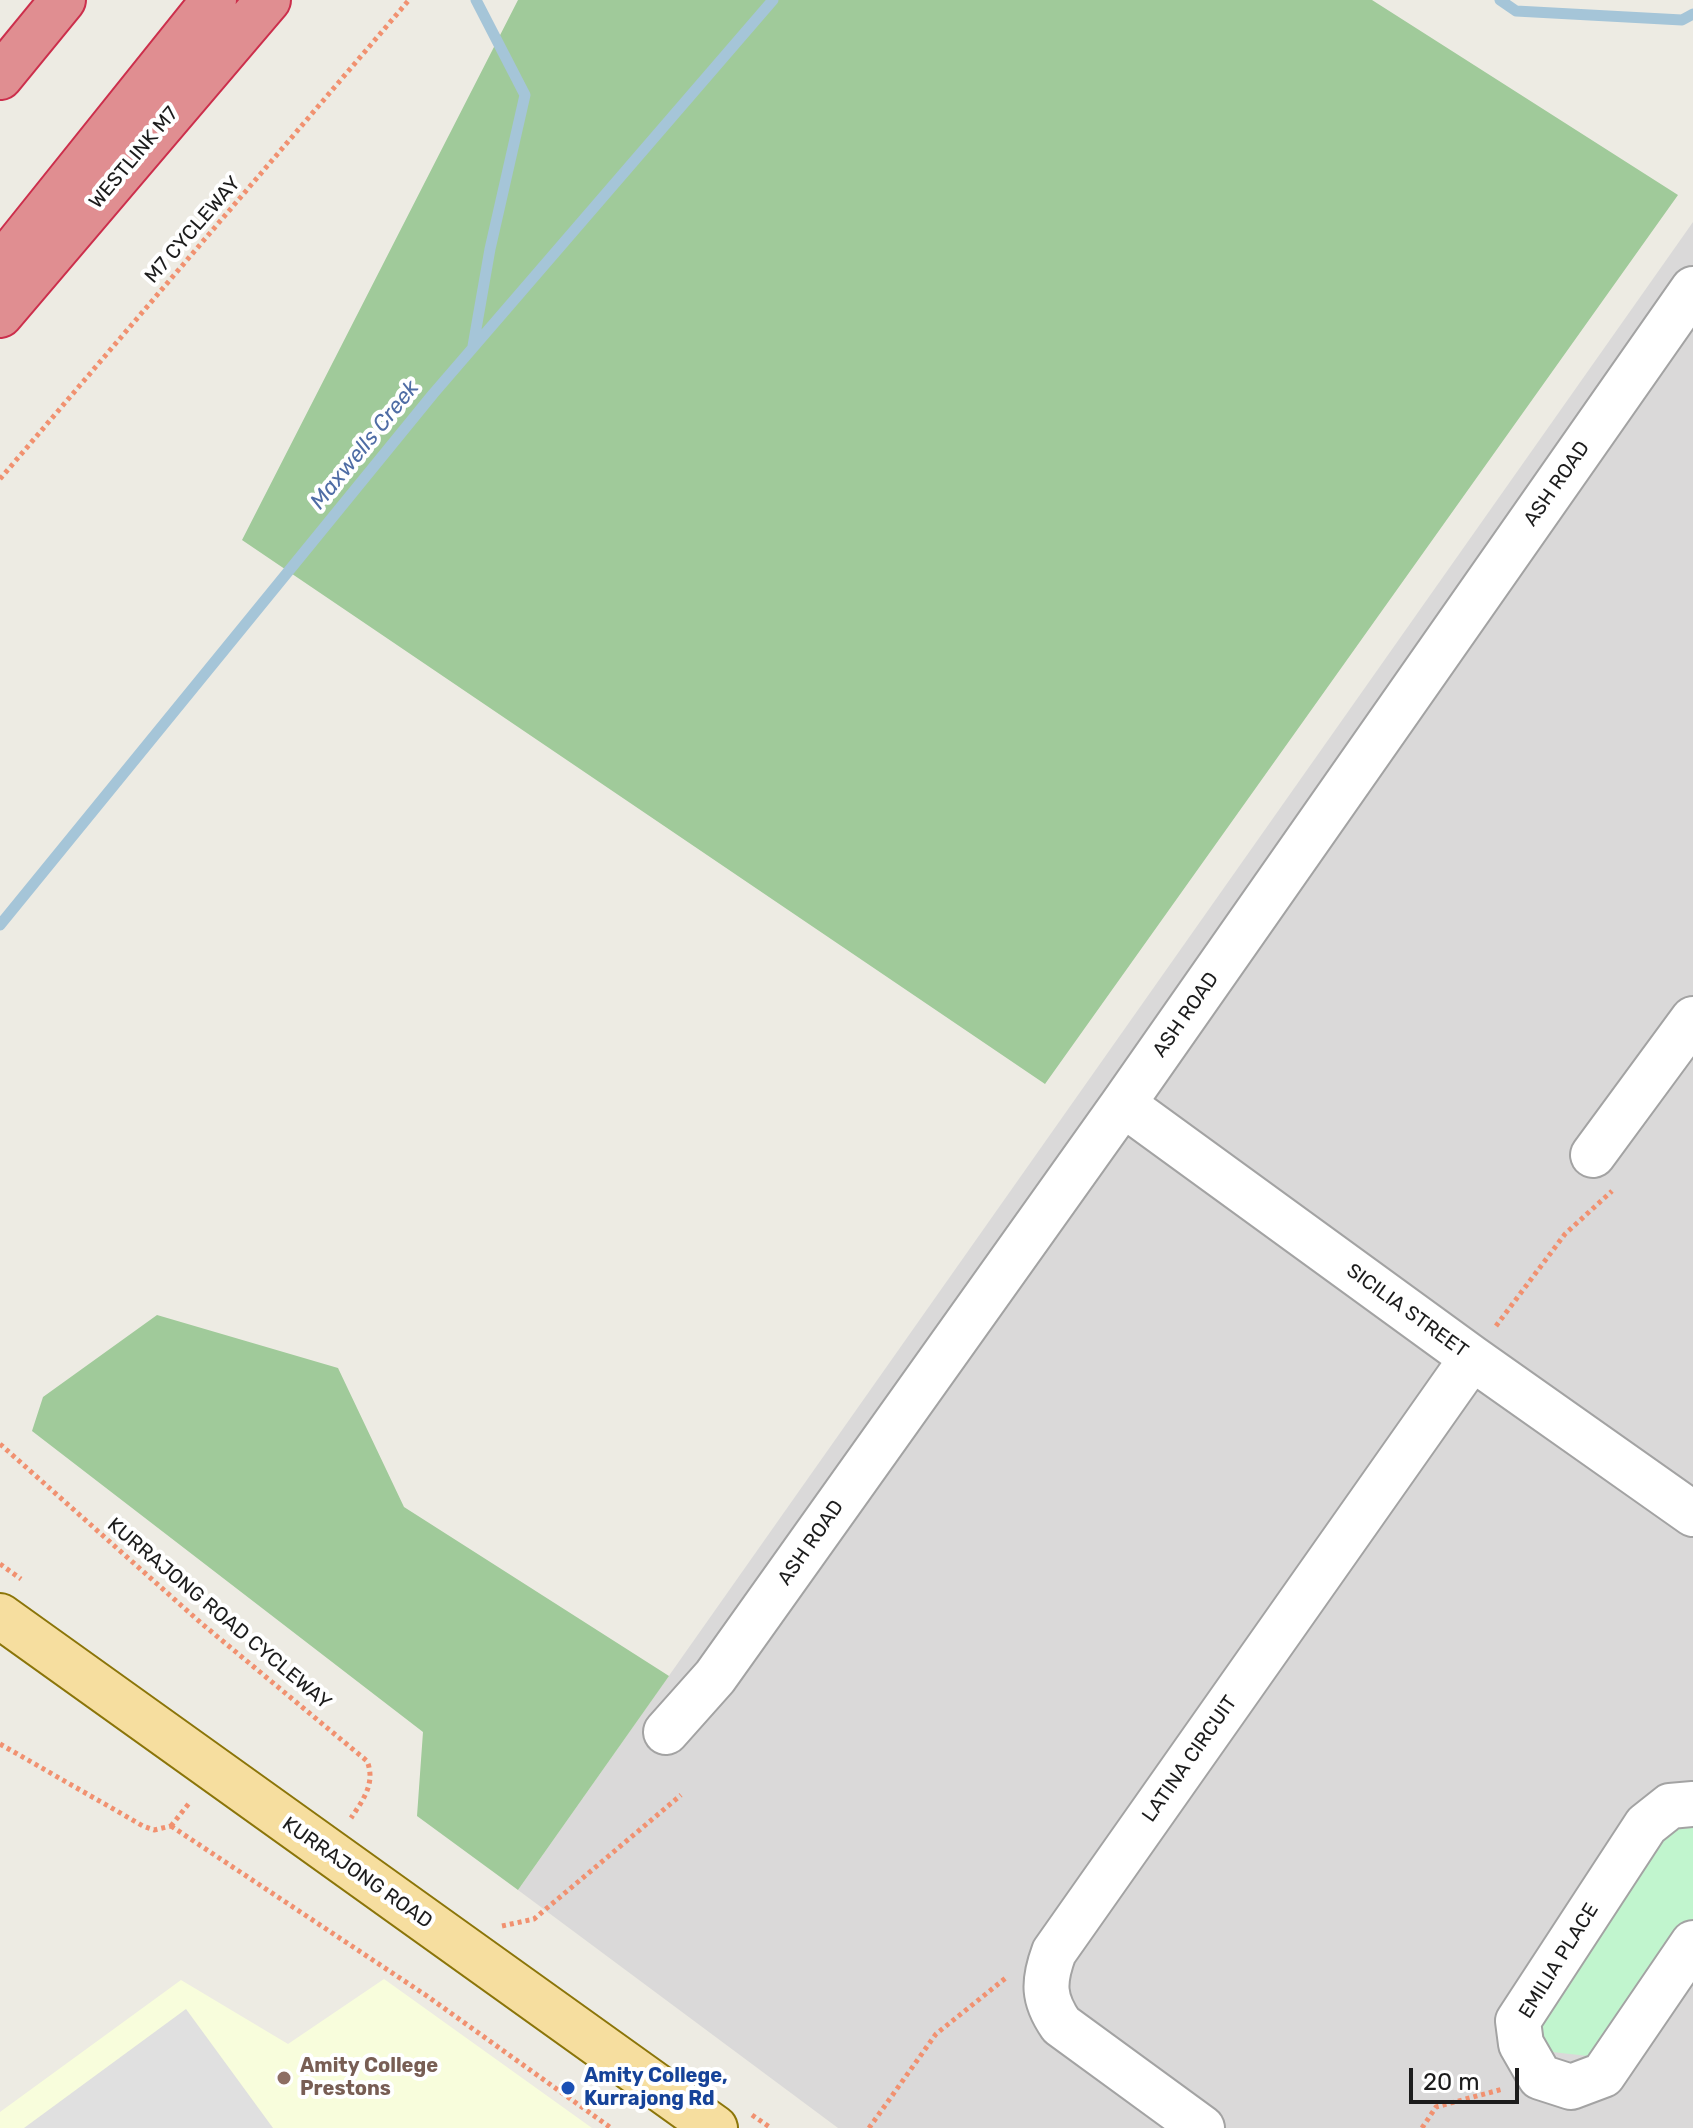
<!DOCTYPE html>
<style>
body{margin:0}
#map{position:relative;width:1693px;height:2128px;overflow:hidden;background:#edebe3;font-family:Rubik,sans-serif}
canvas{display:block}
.scale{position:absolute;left:1409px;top:2068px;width:110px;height:36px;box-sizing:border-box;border:4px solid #1c1c1c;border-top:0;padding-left:10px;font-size:24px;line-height:28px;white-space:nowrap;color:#1c1c1c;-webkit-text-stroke:6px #fff;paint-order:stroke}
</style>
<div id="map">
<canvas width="1693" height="2128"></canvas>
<div class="scale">20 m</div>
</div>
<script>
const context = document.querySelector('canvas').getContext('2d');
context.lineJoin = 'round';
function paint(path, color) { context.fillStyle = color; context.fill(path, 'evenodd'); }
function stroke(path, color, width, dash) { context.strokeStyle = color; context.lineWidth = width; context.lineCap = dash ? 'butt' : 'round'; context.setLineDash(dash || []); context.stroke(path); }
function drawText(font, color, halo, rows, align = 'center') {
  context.font = font + ' Rubik,sans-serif'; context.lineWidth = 8; context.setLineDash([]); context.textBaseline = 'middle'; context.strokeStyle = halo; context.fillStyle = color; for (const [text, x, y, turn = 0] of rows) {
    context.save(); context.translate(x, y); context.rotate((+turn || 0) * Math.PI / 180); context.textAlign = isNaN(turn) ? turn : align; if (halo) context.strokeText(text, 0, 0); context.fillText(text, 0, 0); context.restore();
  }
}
paint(new Path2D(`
 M 1693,222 L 1693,2128 L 838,2128 L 518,1890 Z`), '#dad9d9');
paint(new Path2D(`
 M 384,1979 L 592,2128 L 0,2128 L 0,2112 L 181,1980 L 288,2044 Z`), '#f8fddc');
paint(new Path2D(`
 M 518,0 L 1372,0 L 1678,195 L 1045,1084 L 242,540 Z
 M 157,1315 L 338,1368 L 404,1507 L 669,1676 L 518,1890 L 417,1816 L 423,1732 L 32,1431 L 43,1397 Z`), '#a0ca9a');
paint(new Path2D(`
 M 1693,1819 L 1693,1919 L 1607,2043 L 1588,2056 L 1552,2052 L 1538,2026 L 1661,1836 Z`), '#c1f5ce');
paint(new Path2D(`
 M 186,2009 L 273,2128 L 24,2128 Z`), '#e0e0e0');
stroke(new Path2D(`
 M 1500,0 L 1516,11 L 1682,20 L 1693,14
 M 473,346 L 490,249 L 525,95 L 476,0
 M 0,925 L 433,394 L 773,0`), '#a5c5d8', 11);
const minor = new Path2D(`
 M 1123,1104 L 1472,1358 L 1693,1514
 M 1593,1155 L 1693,1019
 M 666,1732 L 715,1677 L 1123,1104 L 1693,289
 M 1693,1804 L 1670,1806 L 1646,1825 L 1518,2021 L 1521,2044 L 1540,2077 L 1571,2087 L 1603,2075 L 1693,1943
 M 1202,2128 L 1061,2025 C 1043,1999 1043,1982 1054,1952 L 1472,1358`);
const major = new Path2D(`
 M 0,1616 L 715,2128`);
const highway = new Path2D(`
 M 0,77 L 63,0
 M 0,267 L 214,0
 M 0,315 L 268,0`);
stroke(minor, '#a3a3a3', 48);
stroke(major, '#8b7509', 48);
stroke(highway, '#cc2f4c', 48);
stroke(new Path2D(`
 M 0,479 L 409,0
 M 1496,1326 L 1565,1234 L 1612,1191
 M 0,1444 L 201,1623 L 367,1761 C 376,1783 363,1800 351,1818
 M 0,1564 L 21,1579
 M 0,1744 L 143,1826 L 154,1830 L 171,1826
 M 171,1826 L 427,1996 L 611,2128
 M 171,1826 L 190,1802
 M 502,1926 L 534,1919 L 681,1795
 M 752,2115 L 771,2128
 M 869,2128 L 936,2034 L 1007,1977
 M 1422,2128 L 1436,2107 L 1503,2089`), '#f19170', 5, [4, 4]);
stroke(minor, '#fff', 44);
stroke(major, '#f6de9f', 44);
stroke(highway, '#e08e91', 44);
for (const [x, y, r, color] of [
 [284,2078,8,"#8d6e63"],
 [568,2088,8,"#1a4fb4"]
]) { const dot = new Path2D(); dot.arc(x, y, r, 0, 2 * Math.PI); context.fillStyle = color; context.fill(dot); stroke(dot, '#fff', 3); }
drawText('20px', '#1c1c1c', '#fff', [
 ["WESTLINK M7",134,158,-50],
 ["M7 CYCLEWAY",193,230,-49],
 ["ASH ROAD",1557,484,-55],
 ["ASH ROAD",1186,1015,-55],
 ["SICILIA STREET",1407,1311,36],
 ["ASH ROAD",811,1543,-55],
 ["KURRAJONG ROAD CYCLEWAY",219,1614,40],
 ["LATINA CIRCUIT",1190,1759,-55],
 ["KURRAJONG ROAD",357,1873,35],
 ["EMILIA PLACE",1559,1961,-58]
]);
drawText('bold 20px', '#785e54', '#fff', [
 ["Amity College",300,2066],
 ["Prestons",300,2089]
], 'left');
drawText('bold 20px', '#164399', '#fff', [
 ["Amity College,",584,2076],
 ["Kurrajong Rd",584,2099]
], 'left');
drawText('italic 22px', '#4f6da5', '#fff', [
 ["Maxwells Creek",365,445,-51]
]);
</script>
